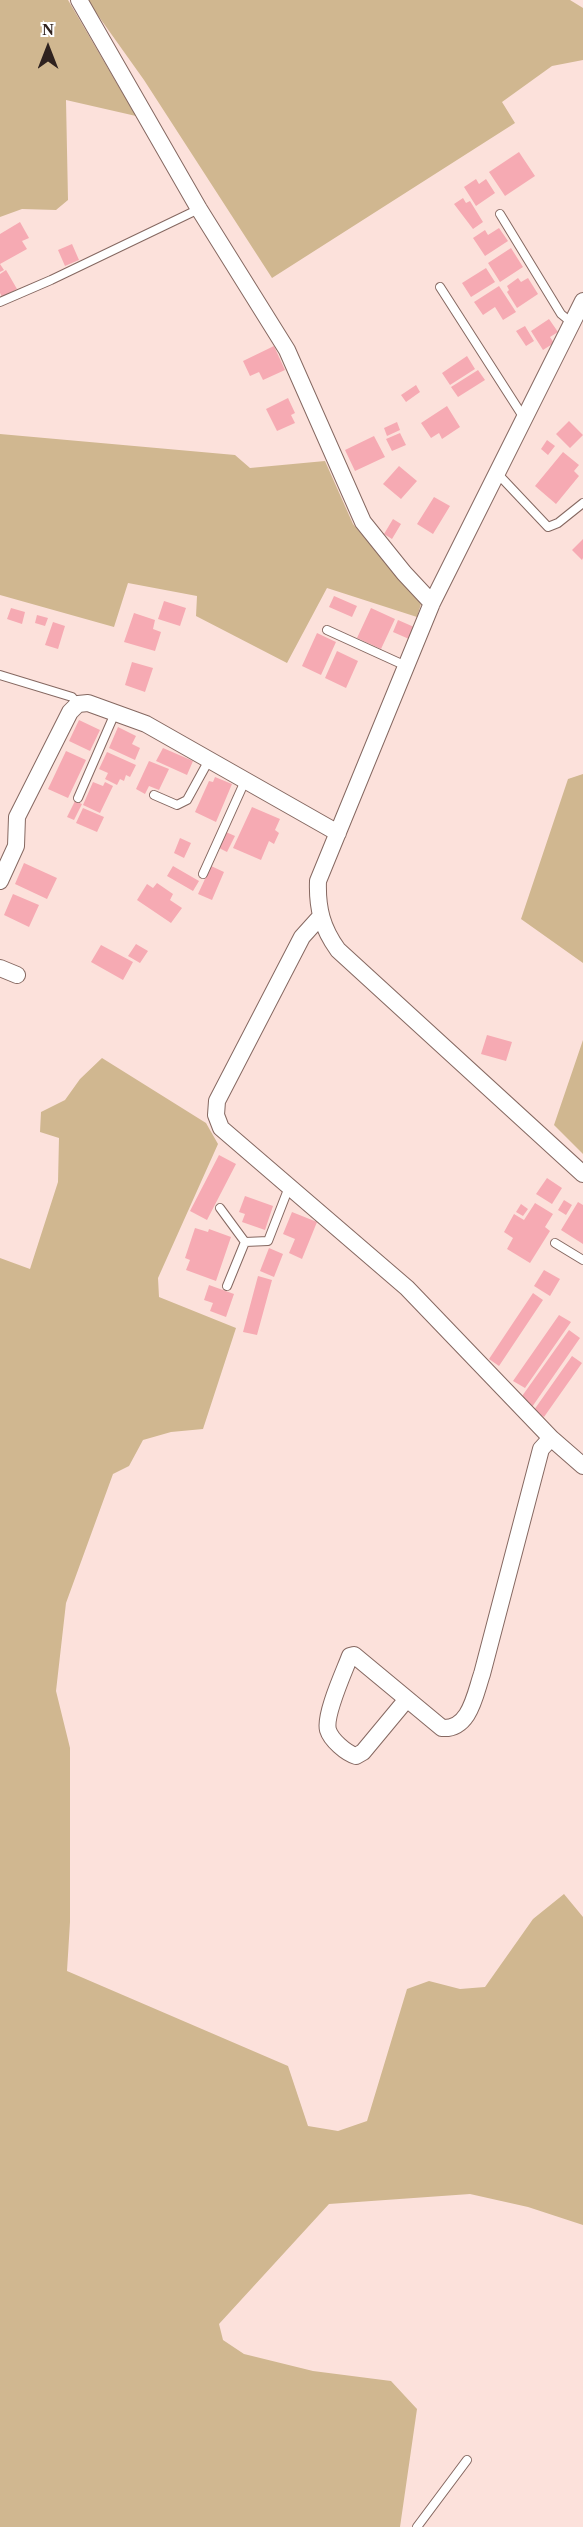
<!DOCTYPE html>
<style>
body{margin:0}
#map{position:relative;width:583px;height:2527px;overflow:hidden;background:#fce1db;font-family:"Times New Roman",serif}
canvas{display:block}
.north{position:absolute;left:18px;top:18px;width:60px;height:60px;-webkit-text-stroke:4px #fff;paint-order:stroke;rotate:0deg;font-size:16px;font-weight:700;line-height:24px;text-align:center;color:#2f221f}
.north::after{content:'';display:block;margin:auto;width:21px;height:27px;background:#2f221f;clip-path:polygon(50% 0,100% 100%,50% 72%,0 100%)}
</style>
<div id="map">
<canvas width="583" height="2527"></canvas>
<div class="north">N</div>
</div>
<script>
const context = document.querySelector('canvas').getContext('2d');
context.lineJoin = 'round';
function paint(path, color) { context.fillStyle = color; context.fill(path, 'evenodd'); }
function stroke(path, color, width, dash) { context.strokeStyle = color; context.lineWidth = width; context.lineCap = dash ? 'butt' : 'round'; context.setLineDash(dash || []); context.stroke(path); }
paint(new Path2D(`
 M 0,0 L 68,0 L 136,116 L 66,100 L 68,200 L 56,210 L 22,209 L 0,217 Z
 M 87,0 L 570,0 L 583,8 L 583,60 L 552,66 L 502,102 L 515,123 L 272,278 L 144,80 Z
 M 0,434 L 235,455 L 250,468 L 325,461 L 353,524 L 421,604 L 417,617 L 327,588 L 287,663 L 196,616 L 197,596 L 128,583 L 114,627 L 0,595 Z
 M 583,774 L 583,963 L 521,919 L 568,779 Z
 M 583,1040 L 583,1154 L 554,1125 Z
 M 102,1058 L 206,1123 L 218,1144 L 158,1278 L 159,1297 L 236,1328 L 203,1429 L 171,1432 L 143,1440 L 129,1466 L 113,1474 L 66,1603 L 56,1691 L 70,1748 L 70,1922 L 67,1971 L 288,2066 L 308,2126 L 338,2131 L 367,2121 L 407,1989 L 429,1981 L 460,1989 L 485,1987 L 533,1919 L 564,1894 L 583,1917 L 583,2225 L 528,2207 L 470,2194 L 329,2204 L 219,2324 L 223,2340 L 244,2354 L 313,2371 L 391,2381 L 417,2409 L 400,2527 L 0,2527 L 0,1258 L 30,1269 L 58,1182 L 59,1138 L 40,1132 L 41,1112 L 65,1100 L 80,1079 Z`), '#d0b790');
paint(new Path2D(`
 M 519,152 L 535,176 L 505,196 L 489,172 Z
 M 476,179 L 479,184 L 486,179 L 495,193 L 476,206 L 464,187 Z
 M 463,198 L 466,203 L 470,201 L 483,222 L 473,229 L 454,204 Z
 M 20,222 L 29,238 L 22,241 L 27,249 L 0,264 L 4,270 L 0,272 L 0,234 Z
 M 499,228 L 508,241 L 485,256 L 473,238 L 485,230 L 488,235 Z
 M 72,244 L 79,260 L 65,266 L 58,250 Z
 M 511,248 L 523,267 L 500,282 L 488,263 Z
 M 486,268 L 495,282 L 471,297 L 462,283 Z
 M 6,270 L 17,289 L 2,297 L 0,293 L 0,274 Z
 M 518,278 L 521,282 L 528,278 L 538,294 L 517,308 L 507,292 L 509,290 L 507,286 Z
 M 499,286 L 516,312 L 503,320 L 495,307 L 483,315 L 474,302 Z
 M 549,319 L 558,332 L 550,337 L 554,343 L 543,350 L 531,331 Z
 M 525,326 L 534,341 L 526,346 L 516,331 Z
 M 274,346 L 285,370 L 263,380 L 259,372 L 250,376 L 243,361 Z
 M 467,356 L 475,369 L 450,385 L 442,373 Z
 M 478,370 L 485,380 L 458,397 L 451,387 Z
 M 416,385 L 420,392 L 406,402 L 401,395 Z
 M 288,398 L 295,413 L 291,415 L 295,423 L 277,431 L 266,409 Z
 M 447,406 L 460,427 L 442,439 L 439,433 L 431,438 L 421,423 Z
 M 569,421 L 583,435 L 570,448 L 556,434 Z
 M 397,422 L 400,430 L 387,436 L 384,428 Z
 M 400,433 L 406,445 L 392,451 L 386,439 Z
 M 374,436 L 385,457 L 355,471 L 345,450 Z
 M 547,440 L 555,446 L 548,455 L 541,449 Z
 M 563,452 L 579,465 L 574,471 L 579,476 L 556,504 L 535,486 Z
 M 399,466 L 417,481 L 401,499 L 383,484 Z
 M 434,497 L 450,506 L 433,534 L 417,524 Z
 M 393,519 L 401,524 L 392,539 L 384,534 Z
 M 583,539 L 583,558 L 582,560 L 572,550 Z
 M 334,596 L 357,606 L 352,617 L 329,607 Z
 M 164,601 L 186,608 L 180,626 L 158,619 Z
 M 11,608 L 25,612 L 22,624 L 7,619 Z
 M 371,608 L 395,619 L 381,649 L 357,638 Z
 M 134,613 L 155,620 L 153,629 L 161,632 L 155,651 L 124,642 Z
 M 37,615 L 48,618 L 45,626 L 35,623 Z
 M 398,620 L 414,627 L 409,639 L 393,632 Z
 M 53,622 L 65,626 L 58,649 L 45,645 Z
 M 317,633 L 336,642 L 321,675 L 302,666 Z
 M 337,651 L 358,661 L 346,688 L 325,678 Z
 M 132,662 L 153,668 L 145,692 L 125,685 Z
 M 79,720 L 100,730 L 90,751 L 69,741 Z
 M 118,727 L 136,736 L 132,744 L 140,748 L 135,760 L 109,748 Z
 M 163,748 L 193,761 L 187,775 L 156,761 Z
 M 66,751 L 86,760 L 68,798 L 48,789 Z
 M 107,752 L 136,765 L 130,777 L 126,775 L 124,781 L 120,779 L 117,785 L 105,779 L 108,773 L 99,769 Z
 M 149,761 L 169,769 L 159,790 L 149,786 L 145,794 L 136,789 Z
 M 215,777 L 232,784 L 216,822 L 195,812 L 209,781 L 213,782 Z
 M 93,782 L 103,786 L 105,782 L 113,786 L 100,813 L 83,805 Z
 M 75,801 L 82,804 L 74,820 L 67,817 Z
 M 252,807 L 280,819 L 275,830 L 279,833 L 274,844 L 269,841 L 261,860 L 233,848 Z
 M 83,808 L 104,817 L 97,832 L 76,823 Z
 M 226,832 L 235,836 L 227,852 L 219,848 Z
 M 180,838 L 191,843 L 184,858 L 174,853 Z
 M 24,863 L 57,878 L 47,899 L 15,884 Z
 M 173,866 L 199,881 L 193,891 L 167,876 Z
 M 211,866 L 224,872 L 212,900 L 198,894 Z
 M 157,883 L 173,894 L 170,900 L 182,908 L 171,923 L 137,900 L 147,884 L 153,888 Z
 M 13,894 L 39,905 L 29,927 L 4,915 Z
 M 136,944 L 148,951 L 140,963 L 128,956 Z
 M 101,945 L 133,962 L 123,980 L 91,962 Z
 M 487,1035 L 512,1042 L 506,1061 L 481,1054 Z
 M 219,1155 L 236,1164 L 207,1220 L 190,1211 Z
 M 547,1178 L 562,1188 L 552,1204 L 536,1194 Z
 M 245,1196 L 273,1206 L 265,1230 L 242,1222 L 245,1214 L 239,1212 Z
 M 564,1200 L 572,1205 L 566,1215 L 558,1210 Z
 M 578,1202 L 583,1205 L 583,1244 L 561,1230 Z
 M 535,1203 L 553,1214 L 545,1227 L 550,1231 L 530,1263 L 507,1249 L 513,1238 L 504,1232 L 514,1214 L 524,1220 Z
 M 521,1204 L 528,1209 L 523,1216 L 516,1212 Z
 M 292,1212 L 317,1222 L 302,1259 L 289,1253 L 295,1239 L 283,1234 Z
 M 195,1228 L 208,1232 L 209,1229 L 231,1237 L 216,1281 L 186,1270 L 190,1260 L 185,1258 Z
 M 269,1248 L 283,1254 L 274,1277 L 260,1271 Z
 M 544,1270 L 560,1279 L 550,1296 L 534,1286 Z
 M 258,1276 L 272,1280 L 257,1335 L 243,1332 Z
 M 209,1285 L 234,1294 L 226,1317 L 210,1311 L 213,1303 L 204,1300 Z
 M 533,1293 L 543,1300 L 499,1366 L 489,1359 Z
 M 559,1315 L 571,1322 L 525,1388 L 513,1381 Z
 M 569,1330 L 580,1338 L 532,1407 L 520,1399 Z
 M 572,1356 L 582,1363 L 544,1417 L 534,1410 Z`), '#f6aab3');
const lane = new Path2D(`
 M 500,214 L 561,314 L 572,323
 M 440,287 L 524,418
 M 0,302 L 51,280 L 199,209
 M 497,473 L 548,527 L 558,523 L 583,503
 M 327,630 L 406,666
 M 0,675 L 72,697 L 78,704
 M 154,795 L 177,805 L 187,800 L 209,760
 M 78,798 L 115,713
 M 203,874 L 245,781
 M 220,1208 L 245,1242
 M 245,1242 L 268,1241 L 289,1187
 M 555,1243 L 583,1260
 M 227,1286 L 245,1242
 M 417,2527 L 467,2460`);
const street = new Path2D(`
 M 79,0 L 199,209 L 287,350 L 363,522 L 404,573 L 432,603
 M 583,301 L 432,603 L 318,881 C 317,908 322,928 338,950 L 583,1174
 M 0,881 L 16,846 L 17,817 L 70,712 L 78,704 L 88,703 L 146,724 L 338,833
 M 320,917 L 302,937 L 217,1101 L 216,1115 L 221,1128 L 407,1288 L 551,1438 L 583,1466
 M 0,968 L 17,975
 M 407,1699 L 363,1752 L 356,1756 C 346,1753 331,1740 328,1730 C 324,1715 344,1672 350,1656 L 354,1655 L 442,1728 C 470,1730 475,1694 482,1674 L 541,1449 L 551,1438`);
stroke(lane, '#856861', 10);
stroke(street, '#856861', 18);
stroke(lane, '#fff', 8);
stroke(street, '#fff', 16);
</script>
